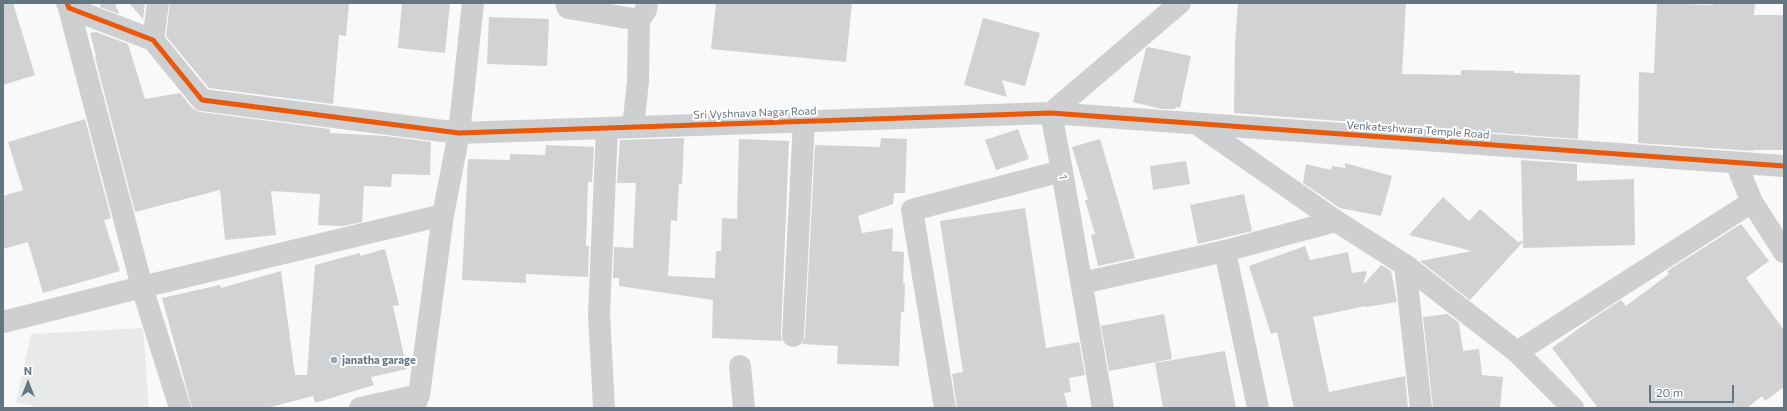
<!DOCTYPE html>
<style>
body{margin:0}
#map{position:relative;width:1787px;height:411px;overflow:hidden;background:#f9f9f9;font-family:Commissioner,sans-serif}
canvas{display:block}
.frame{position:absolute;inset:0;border:4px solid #657683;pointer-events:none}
.north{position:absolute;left:8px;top:363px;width:40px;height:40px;-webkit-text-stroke:3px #fff;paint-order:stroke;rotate:0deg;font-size:11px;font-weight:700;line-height:16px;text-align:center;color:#657683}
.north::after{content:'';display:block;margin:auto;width:14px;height:18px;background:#657683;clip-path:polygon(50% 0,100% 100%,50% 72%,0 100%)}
.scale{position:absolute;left:1649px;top:385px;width:85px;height:18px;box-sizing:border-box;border:2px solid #657683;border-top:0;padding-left:5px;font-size:12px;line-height:14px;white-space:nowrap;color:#657683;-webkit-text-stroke:3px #fff;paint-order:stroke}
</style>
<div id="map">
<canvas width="1787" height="411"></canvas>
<div class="frame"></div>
<div class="north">N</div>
<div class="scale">20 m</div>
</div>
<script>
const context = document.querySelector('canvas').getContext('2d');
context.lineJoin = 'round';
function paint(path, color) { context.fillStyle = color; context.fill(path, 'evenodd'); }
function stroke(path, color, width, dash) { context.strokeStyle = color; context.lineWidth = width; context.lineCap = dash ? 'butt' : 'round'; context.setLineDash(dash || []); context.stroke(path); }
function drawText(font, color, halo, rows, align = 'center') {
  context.font = font + ' Commissioner,sans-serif'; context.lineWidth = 4; context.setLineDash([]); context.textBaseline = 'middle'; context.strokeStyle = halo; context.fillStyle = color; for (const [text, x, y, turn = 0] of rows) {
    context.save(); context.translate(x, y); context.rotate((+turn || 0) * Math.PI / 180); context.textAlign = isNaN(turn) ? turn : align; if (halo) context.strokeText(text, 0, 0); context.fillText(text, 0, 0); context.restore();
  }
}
paint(new Path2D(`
 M 143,328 L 149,408 L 41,408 L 16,402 L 31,334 Z`), '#e8e9e9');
paint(new Path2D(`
 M 3,3 L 13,3 L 35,75 L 3,85 Z
 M 101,3 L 115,3 L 119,14 L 100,7 Z
 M 129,3 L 145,3 L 143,19 Z
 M 170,3 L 349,3 L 346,36 L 339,35 L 333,104 L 209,88 L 166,36 Z
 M 402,3 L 450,3 L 445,53 L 398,48 Z
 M 716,3 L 852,3 L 846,62 L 711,49 Z
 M 1238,3 L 1406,3 L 1402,74 L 1461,75 L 1461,70 L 1514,71 L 1514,73 L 1580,75 L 1578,139 L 1234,113 L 1235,44 Z
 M 1657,3 L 1713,5 L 1713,3 L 1755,3 L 1754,15 L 1784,15 L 1784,150 L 1753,150 L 1753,151 L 1638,143 L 1639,72 L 1654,73 Z
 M 489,17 L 549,19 L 547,66 L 487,64 Z
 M 983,18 L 1040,33 L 1025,86 L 1002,80 L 1007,97 L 964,85 Z
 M 96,32 L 128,44 L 145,99 L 180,93 L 192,108 L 200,112 L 330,129 L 330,133 L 386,136 L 431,142 L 430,175 L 392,174 L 391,187 L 364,186 L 362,222 L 343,226 L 318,225 L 320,194 L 271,191 L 276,235 L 225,240 L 220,190 L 135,212 L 95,57 L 96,56 L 90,33 Z
 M 1148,47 L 1191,56 L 1180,108 L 1176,107 L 1175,109 L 1162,109 L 1133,102 L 1146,48 Z
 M 85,119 L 111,218 L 104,220 L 120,271 L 43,293 L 28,242 L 3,249 L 3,196 L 23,190 L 8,142 Z
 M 1018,129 L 1029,159 L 996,170 L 985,140 Z
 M 684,138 L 682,184 L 679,184 L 677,221 L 671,220 L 668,276 L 715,278 L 716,251 L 721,251 L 722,218 L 737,219 L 739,139 L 789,141 L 781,335 L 782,341 L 712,338 L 713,300 L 619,286 L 619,278 L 613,278 L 614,247 L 633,248 L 636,183 L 617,183 L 620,140 Z
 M 881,138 L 907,139 L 905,193 L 894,193 L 893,204 L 858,216 L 862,233 L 893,228 L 892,251 L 904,252 L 903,283 L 905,283 L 904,312 L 901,312 L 899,366 L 837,364 L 838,346 L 802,344 L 805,337 L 815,145 L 880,147 Z
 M 1100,139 L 1135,258 L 1098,266 L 1091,235 L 1095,234 L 1085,200 L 1088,200 L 1072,147 Z
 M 546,145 L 594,147 L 592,182 L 588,182 L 586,246 L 589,246 L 588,277 L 526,274 L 526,283 L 462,280 L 468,159 L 510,160 L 510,154 L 545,155 Z
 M 1521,160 L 1577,164 L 1577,181 L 1634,179 L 1635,245 L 1523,248 L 1523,242 L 1470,300 L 1420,261 L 1472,251 L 1409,235 L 1443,197 L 1469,221 L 1480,209 L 1518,242 L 1523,241 Z
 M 1186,161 L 1190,184 L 1153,190 L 1150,166 Z
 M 1345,163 L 1392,176 L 1381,216 L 1340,208 L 1303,183 L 1306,164 L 1331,170 L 1332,166 L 1345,168 Z
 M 1244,194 L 1252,231 L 1198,244 L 1190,205 Z
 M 1025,208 L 1046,348 L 1079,342 L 1085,375 L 1069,378 L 1071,392 L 1064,393 L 1068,408 L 957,408 L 952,374 L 963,372 L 940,221 Z
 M 1741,224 L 1769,261 L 1746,278 L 1784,330 L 1784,387 L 1765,401 L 1762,396 L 1747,408 L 1598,408 L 1552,348 L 1592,319 L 1621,300 L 1626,306 L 1669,274 L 1667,271 Z
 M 1305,246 L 1310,260 L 1348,252 L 1352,273 L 1367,271 L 1363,285 L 1381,265 L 1391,271 L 1397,302 L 1366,307 L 1366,306 L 1313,317 L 1329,392 L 1405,376 L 1408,408 L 1294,408 L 1277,332 L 1271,334 L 1249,266 Z
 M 385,249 L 399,305 L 393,306 L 407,369 L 371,377 L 374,385 L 315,403 L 313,396 L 267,408 L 192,408 L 162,298 L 220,285 L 221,288 L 281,271 L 295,375 L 307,375 L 315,265 L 360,253 L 360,256 Z
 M 1164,314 L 1172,359 L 1109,371 L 1101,326 Z
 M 1447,314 L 1459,323 L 1463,351 L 1479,349 L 1482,375 L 1503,377 L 1500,408 L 1433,408 L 1423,317 Z
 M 1225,351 L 1236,408 L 1163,408 L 1155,363 Z`), '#d0d2d3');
stroke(new Path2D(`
 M 67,3 L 69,8 L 153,40 L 202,100 L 459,133 L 1051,113 L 1784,166
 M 566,3 L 568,8 L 639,20
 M 69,8 L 142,287 L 180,408
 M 153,40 L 158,3
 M 1051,113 L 1062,171 L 1103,408
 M 1051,113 L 1180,3
 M 1197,124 L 1336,221 L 1405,265 L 1517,352 L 1573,408
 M 633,127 L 638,82 L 639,20 L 646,10 L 647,3
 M 1736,163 L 1752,202 L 1784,252
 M 1225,251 L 1258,408
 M 1405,265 L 1421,408
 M 1082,283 L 1225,251 L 1336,221
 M 3,322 L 142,287 L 443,215
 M 793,336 L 804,121
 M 1517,352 L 1752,202
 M 740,366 L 744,408
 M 360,408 L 419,395
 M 414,408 L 419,395 L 443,215 L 459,133 L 473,3
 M 604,408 L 599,314 L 607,128
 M 945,408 L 912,210 L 1062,171`), '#cecfd0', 22);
stroke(new Path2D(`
 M 67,3 L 69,8 L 153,40 L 202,100 L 459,133 L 1051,113 L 1784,166`), '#e8590c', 5);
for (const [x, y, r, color] of [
 [334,360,4,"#99a4ac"]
]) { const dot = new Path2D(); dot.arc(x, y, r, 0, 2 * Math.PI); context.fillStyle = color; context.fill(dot); stroke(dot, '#fff', 1.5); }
drawText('11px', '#657683', '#fff', [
 ["Sri Vyshnava Nagar Road",755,113,-2],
 ["Venkateshwara Temple Road",1418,130,4],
 ["1",1063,177,80]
]);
drawText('bold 11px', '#657683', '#fff', [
 ["janatha garage",342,360]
], 'left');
</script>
